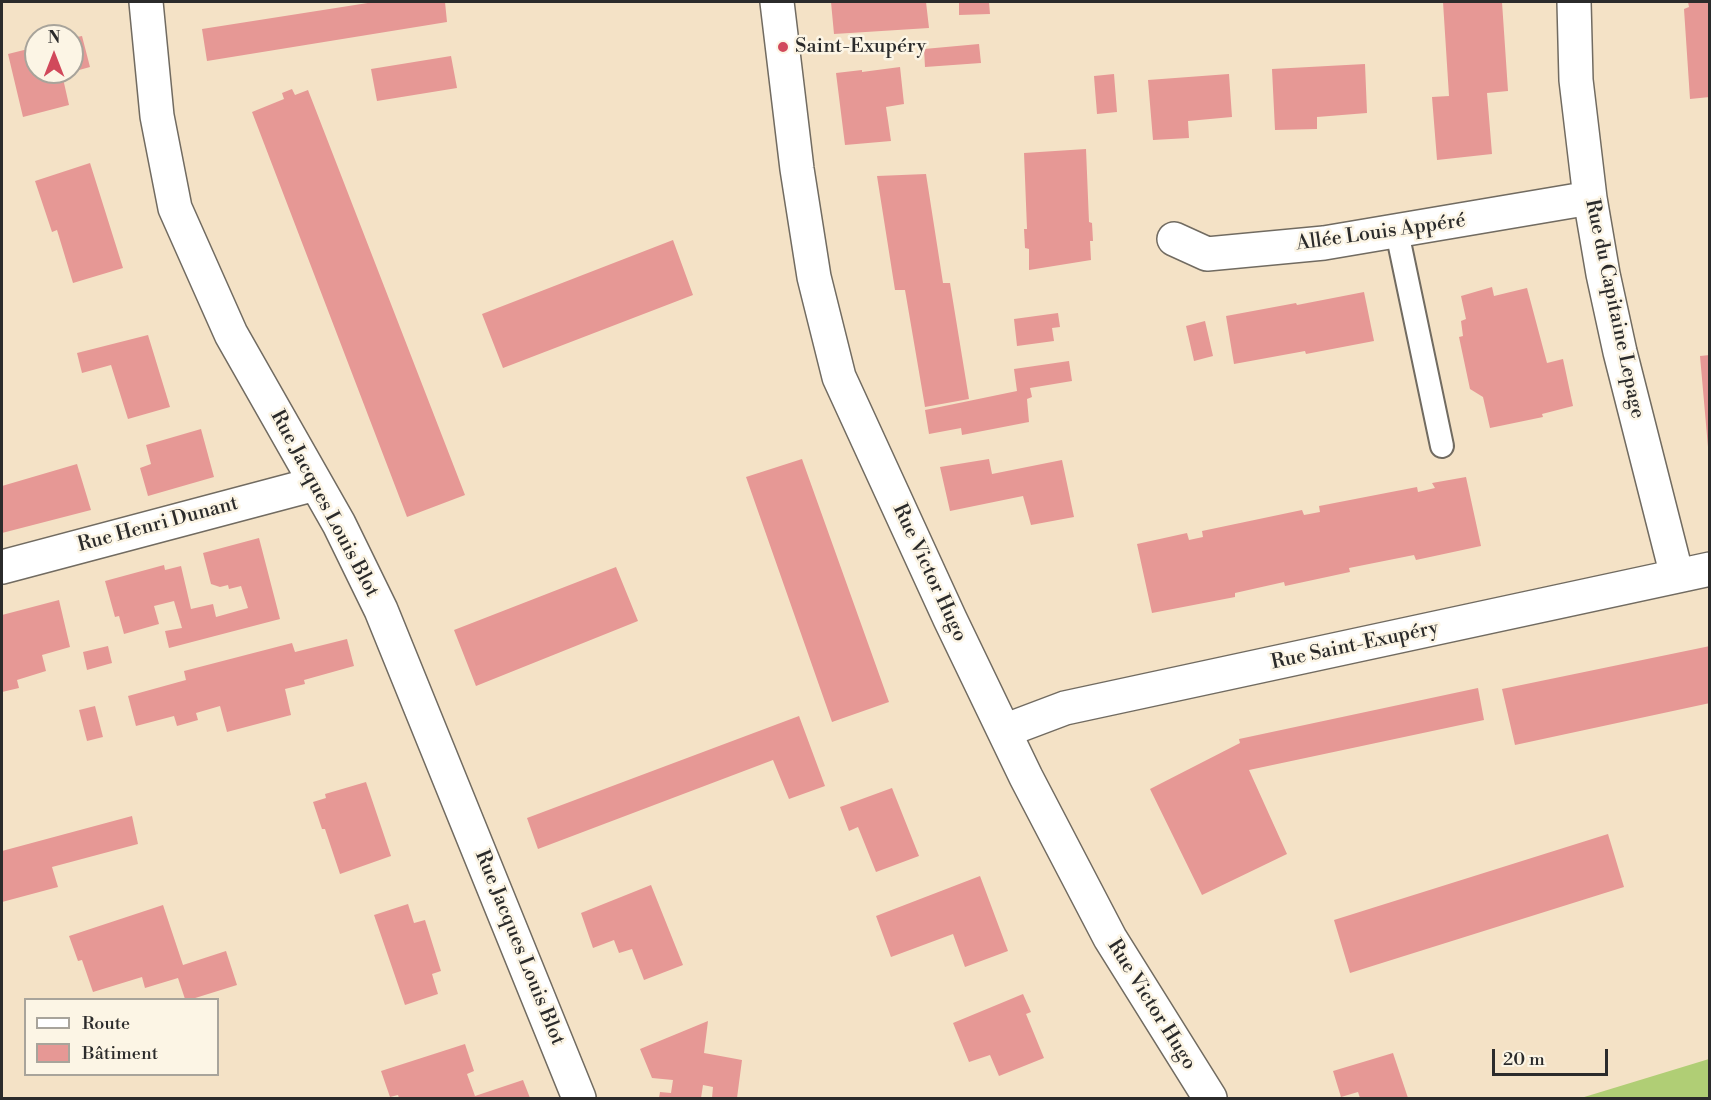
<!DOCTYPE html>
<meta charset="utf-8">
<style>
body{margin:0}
#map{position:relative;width:1711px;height:1100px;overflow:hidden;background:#f4e2c6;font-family:"Libre Bodoni",serif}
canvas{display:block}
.frame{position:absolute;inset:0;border:3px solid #2b2b2b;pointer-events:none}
.legend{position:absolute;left:24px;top:998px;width:195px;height:78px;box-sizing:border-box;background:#fcf5e5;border:2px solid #a8a49b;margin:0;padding:8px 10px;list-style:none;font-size:18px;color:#2b2b2b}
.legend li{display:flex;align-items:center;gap:12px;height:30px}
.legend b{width:30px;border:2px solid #a8a49b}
.north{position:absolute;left:24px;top:24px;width:60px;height:60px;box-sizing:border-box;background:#fcf5e5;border:2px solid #a8a49b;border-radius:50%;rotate:0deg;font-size:16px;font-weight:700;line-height:24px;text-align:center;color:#2b2b2b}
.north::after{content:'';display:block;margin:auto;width:21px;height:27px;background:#d1495b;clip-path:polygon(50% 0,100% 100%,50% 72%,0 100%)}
.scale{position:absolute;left:1492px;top:1049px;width:116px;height:27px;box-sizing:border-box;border:3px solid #2b2b2b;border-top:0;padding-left:8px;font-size:18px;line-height:21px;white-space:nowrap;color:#2b2b2b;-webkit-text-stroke:4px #fcf5e5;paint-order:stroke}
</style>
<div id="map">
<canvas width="1711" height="1100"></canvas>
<div class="frame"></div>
<ul class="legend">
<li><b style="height:8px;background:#fff"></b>Route</li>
<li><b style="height:16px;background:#e69895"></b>Bâtiment</li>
</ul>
<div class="north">N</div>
<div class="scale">20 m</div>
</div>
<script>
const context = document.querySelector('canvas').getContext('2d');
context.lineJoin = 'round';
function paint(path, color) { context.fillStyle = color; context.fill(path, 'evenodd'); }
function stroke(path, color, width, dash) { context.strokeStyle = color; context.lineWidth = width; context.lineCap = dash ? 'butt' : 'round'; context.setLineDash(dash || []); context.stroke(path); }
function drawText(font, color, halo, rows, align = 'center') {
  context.font = font + ' "Libre Bodoni",serif'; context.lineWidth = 5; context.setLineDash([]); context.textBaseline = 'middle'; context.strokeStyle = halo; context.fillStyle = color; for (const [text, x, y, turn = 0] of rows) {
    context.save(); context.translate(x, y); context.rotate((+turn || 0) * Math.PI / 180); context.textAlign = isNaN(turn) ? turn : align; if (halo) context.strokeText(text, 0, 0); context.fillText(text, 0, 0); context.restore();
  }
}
paint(new Path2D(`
 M 1709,1059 L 1709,1098 L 1581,1098 Z`), '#b0ce75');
paint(new Path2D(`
 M 374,2 L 445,2 L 447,22 L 207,61 L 202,29 Z
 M 831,2 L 926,2 L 929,28 L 834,34 Z
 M 959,2 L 989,2 L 990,14 L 959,15 Z
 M 1443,2 L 1502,2 L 1508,91 L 1487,93 L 1492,154 L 1437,160 L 1432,97 L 1449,96 Z
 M 1688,2 L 1710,2 L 1710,97 L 1690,99 L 1684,9 L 1689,7 Z
 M 82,36 L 90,67 L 72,72 L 72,38 Z
 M 979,44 L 981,63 L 925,67 L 924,49 Z
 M 36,47 L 36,72 L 68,72 L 62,74 L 69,105 L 23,117 L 8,54 Z
 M 451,56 L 457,88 L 377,101 L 371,69 Z
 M 1365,64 L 1367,113 L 1317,117 L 1317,129 L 1275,130 L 1272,69 Z
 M 900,67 L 904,104 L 886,107 L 891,141 L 845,145 L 836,73 L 862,70 L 862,72 Z
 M 1114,74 L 1117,112 L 1097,114 L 1094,76 Z
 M 1229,74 L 1232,117 L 1188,121 L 1189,138 L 1153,140 L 1148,80 Z
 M 292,89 L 295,95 L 308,90 L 465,495 L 407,517 L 252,112 L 284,99 L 282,93 Z
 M 1086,149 L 1089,222 L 1092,223 L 1093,241 L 1090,241 L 1091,260 L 1029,270 L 1029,249 L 1025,248 L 1024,229 L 1027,229 L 1024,153 Z
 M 90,163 L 123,268 L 73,283 L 57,230 L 52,232 L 35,181 Z
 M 926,174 L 943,283 L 950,283 L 969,399 L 925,407 L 905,290 L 895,290 L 877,176 Z
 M 673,240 L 693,295 L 503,368 L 482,314 Z
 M 1492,287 L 1494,296 L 1527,288 L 1547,363 L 1563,359 L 1573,406 L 1542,414 L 1543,417 L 1490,428 L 1483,397 L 1470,389 L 1459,337 L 1463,336 L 1461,321 L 1466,319 L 1461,296 Z
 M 1364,292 L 1374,341 L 1306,354 L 1305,351 L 1234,364 L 1226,316 L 1296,303 L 1297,305 Z
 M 1058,313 L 1060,327 L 1052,328 L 1054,341 L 1017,346 L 1014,319 Z
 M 1205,321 L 1213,356 L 1194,361 L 1186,326 Z
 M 148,335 L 170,407 L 128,419 L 111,365 L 82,373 L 77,353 Z
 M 1710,355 L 1710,447 L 1708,447 L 1700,356 Z
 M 1069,361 L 1072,381 L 1030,388 L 1032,397 L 1027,399 L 1029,422 L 962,435 L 961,428 L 929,434 L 925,410 L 1017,391 L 1014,369 Z
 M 201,429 L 214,477 L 148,496 L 140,468 L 151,464 L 146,445 Z
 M 802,459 L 889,702 L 832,722 L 746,477 Z
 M 989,459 L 992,474 L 1062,460 L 1074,517 L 1031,525 L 1023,496 L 950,511 L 940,467 Z
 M 77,464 L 91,510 L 2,533 L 2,486 Z
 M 1466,477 L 1481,546 L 1416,560 L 1414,555 L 1349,568 L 1350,572 L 1285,586 L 1284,582 L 1235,593 L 1235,597 L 1152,613 L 1137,544 L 1187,533 L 1189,540 L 1203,537 L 1202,531 L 1302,510 L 1304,515 L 1320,512 L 1319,506 L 1417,487 L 1418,492 L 1435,488 L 1432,483 Z
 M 259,538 L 280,619 L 169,648 L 165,631 L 182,628 L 174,601 L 154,606 L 159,624 L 124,634 L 119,616 L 115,617 L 105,581 L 164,565 L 165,570 L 181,566 L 191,609 L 213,604 L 216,617 L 248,608 L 241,586 L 229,589 L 228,585 L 220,587 L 211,584 L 203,553 Z
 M 616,567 L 638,621 L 476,686 L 454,630 Z
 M 59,600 L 70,647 L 42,655 L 46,671 L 17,680 L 19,688 L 2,692 L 2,615 Z
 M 347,639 L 354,666 L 304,680 L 305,684 L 285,689 L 291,715 L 227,732 L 220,706 L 196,713 L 198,720 L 177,726 L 174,716 L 136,726 L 128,696 L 186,680 L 184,671 L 292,643 L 295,652 Z
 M 108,646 L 112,663 L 87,670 L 83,652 Z
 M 1710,646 L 1710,703 L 1515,745 L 1502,689 Z
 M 1478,688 L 1484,720 L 1249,770 L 1287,854 L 1202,895 L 1150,789 L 1240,743 L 1239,739 Z
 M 95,706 L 103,737 L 87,741 L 79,710 Z
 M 799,716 L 825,786 L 789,799 L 773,760 L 538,849 L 527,818 Z
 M 366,782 L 391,856 L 340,874 L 325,829 L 322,829 L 313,802 L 326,798 L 325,794 Z
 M 892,788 L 919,856 L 876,872 L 858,827 L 849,831 L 840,807 Z
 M 132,816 L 138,844 L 52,867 L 58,887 L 2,902 L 2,851 Z
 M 1608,834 L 1624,887 L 1350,973 L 1334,920 Z
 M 980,876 L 1008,951 L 965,967 L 953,934 L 891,957 L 876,916 Z
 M 651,885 L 683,965 L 644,980 L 632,949 L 619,953 L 614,940 L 593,948 L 581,913 Z
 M 408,904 L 414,923 L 425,920 L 441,971 L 432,974 L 438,994 L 405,1005 L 374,915 Z
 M 163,905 L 183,965 L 226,951 L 237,985 L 192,999 L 185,999 L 178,978 L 145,988 L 142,977 L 93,992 L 82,960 L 78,961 L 69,936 Z
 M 1023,994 L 1031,1012 L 1026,1014 L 1044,1058 L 999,1076 L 990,1055 L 969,1062 L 953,1023 Z
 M 708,1021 L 704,1053 L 742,1060 L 737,1098 L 712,1098 L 713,1087 L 703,1085 L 701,1098 L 659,1098 L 660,1092 L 671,1093 L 673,1080 L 652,1078 L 640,1049 Z
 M 465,1044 L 474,1071 L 467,1074 L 475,1096 L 523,1080 L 530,1098 L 399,1098 L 398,1095 L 390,1097 L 381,1071 Z
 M 1393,1053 L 1408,1098 L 1360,1098 L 1358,1092 L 1341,1097 L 1333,1071 Z`), '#e69895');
const lane = new Path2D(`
 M 1397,232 L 1442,446`);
const street = new Path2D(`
 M 146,2 L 157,116 L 175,208 L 231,334 L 339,524 L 381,610 L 579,1098
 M 777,2 L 797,169 L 814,277 L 839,377 L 950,619 L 1026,777 L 1110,938 L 1210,1098
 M 1574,2 L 1576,80 L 1590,198 L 1603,274 L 1620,352 L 1677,576
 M 1174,239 L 1207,254 L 1324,243 L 1590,198
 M 2,567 L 315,484
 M 1004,731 L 1065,708 L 1710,569`);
stroke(lane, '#716b61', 26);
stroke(street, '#716b61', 36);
stroke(lane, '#fff', 22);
stroke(street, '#fff', 33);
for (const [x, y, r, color] of [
 [783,47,6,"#d1495b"]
]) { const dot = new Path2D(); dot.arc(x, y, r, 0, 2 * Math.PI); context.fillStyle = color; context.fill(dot); stroke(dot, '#fcf5e5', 2); }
drawText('20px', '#2b2b2b', '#fcf5e5', [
 ["Saint-Exupéry",795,47]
], 'left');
drawText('20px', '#2b2b2b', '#fcf5e5', [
 ["Allée Louis Appéré",1381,233,-8],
 ["Rue du Capitaine Lepage",1614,309,78],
 ["Rue Jacques Louis Blot",324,504,62],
 ["Rue Henri Dunant",158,525,-15],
 ["Rue Victor Hugo",929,573,65],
 ["Rue Saint-Exupéry",1355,646,-12],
 ["Rue Jacques Louis Blot",519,948,68],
 ["Rue Victor Hugo",1151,1005,58]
]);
</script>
